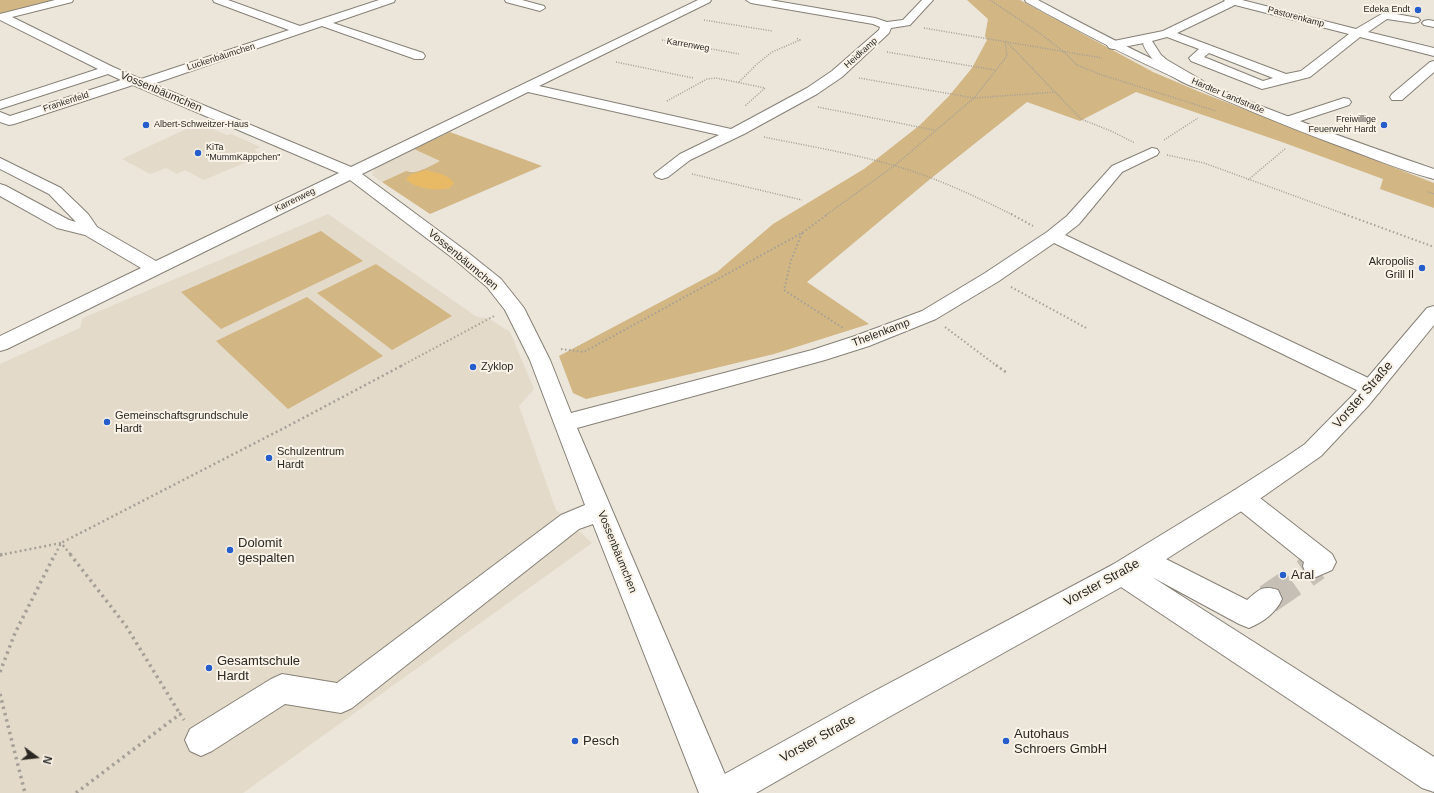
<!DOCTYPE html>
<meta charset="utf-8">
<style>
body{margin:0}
#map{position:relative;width:1434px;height:793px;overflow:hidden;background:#ebe5da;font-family:Arial,sans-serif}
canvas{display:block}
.north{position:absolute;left:16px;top:737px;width:40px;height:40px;-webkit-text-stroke:3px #f8f2e7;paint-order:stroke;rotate:105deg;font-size:11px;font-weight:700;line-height:16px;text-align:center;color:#2b2824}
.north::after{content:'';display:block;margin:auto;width:14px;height:18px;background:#2b2824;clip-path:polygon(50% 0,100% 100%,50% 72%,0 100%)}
</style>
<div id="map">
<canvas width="1434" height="793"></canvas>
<div class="north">N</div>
</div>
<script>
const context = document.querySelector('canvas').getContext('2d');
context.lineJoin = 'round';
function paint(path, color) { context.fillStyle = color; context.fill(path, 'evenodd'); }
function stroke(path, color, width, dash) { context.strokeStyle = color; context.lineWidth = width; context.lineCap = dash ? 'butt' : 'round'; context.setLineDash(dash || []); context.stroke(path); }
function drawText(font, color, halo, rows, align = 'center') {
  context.font = font + ' Arial,sans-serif'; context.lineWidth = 4; context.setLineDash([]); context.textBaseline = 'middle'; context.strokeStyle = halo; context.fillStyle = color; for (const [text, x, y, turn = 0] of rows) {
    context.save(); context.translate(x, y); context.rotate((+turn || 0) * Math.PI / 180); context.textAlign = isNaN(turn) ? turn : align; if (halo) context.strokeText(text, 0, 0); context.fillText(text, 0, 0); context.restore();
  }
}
paint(new Path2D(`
 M 199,123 L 227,135 L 231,134 L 261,147 L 254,150 L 263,155 L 204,180 L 185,170 L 177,174 L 166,168 L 150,174 L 122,159 Z
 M 414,149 L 441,161 L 423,170 L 408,172 L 406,171 L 382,182 L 372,175 L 375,168 Z
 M 328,214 L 477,317 L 488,318 L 510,332 L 534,389 L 519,406 L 556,510 L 592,543 L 243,793 L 0,793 L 0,364 L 80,328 L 83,318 Z`), '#e4dac9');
paint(new Path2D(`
 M 0,0 L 55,0 L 0,14 Z
 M 967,0 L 1020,0 L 1153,72 L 1200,92 L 1434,183 L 1434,208 L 1380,189 L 1383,179 L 1282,142 L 1136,92 L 1080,121 L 1027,102 L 929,180 L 807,282 L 869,324 L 774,354 L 586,399 L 573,393 L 559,356 L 717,272 L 773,224 L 864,169 L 920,125 L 949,96 L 972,68 L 987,40 L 985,36 L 988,19 Z
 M 450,132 L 542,166 L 430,214 L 382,182 L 406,171 C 417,175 430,166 440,161 L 414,149 Z
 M 321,231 L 363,261 L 221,329 L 181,292 Z
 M 376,264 L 452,316 L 392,350 L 317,293 Z
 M 307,297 L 383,356 L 288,409 L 216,341 Z`), '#d2b683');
paint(new Path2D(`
 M 426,170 C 435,173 449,174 454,183 L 450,188 C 436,191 415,189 406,179 L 410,175 Z`), '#e8ba65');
stroke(new Path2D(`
 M 1268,599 L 1316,566`), '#c5bfb6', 30, [30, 15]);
const minor = new Path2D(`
 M 55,0 L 73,0 L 72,2 L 12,17 L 113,67 L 141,79 L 289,30 L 214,2 L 213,0 L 228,0 L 300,26 L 379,0 L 395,0 L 394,2 L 333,23 L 423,53 L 425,56 L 423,59 L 415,59 L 322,26 L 153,84 L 351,167 L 698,0 L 711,0 L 710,2 L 539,86 L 731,129 L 807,88 L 832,71 L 879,30 L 880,27 L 873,24 L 751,3 L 746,0 L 770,0 L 875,18 L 887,22 L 903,20 L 922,0 L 933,0 L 910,25 L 891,28 L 889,33 L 842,77 L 817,94 L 744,134 L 690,160 L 668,177 L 662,179 L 656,177 L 654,174 L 680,154 L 719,135 L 528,92 L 362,174 L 466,251 L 501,279 L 524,308 L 550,360 L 571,413 L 812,350 L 855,336 L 922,311 L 985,273 L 1047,232 L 1067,216 L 1112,166 L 1152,148 L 1157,149 L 1159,152 L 1157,155 L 1122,172 L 1079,224 L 1065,235 L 1379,383 L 1382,388 L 1379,393 L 1371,395 L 1363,393 L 1054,243 L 999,281 L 936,319 L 869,346 L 825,360 L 577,428 L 733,793 L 699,793 L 593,524 L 579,529 L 352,708 L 341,713 L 285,704 L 212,751 L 201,756 L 190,751 L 185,740 L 190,729 L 271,679 L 282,674 L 337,683 L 561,515 L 585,505 L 530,360 L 505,310 L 487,287 L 454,259 L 350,180 L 7,349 L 0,351 L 0,336 L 141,268 L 85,235 L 57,228 L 0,196 L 0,184 L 6,186 L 69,220 L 76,222 L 49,194 L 0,169 L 0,158 L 61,188 L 88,214 L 97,227 L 156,261 L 339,173 L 133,85 L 14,124 L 9,125 L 0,122 L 0,112 L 10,116 L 121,80 L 108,74 L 0,109 L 0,101 L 98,69 L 0,20 L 0,14 Z
 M 505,0 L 522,0 L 544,6 L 545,8 L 540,11 L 506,2 Z
 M 1224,0 L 1242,0 L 1356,29 L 1385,12 L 1418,18 L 1420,20 L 1418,22 L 1414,23 L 1387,19 L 1368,32 L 1434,48 L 1434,56 L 1360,37 L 1310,77 L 1262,89 L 1191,61 L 1189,58 L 1199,49 L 1167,37 L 1152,41 L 1161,55 L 1167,60 L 1203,81 L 1205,84 L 1203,87 L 1198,88 C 1178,83 1151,64 1143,44 L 1144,43 L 1113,49 L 1109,48 L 1107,45 L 1109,42 L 1163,31 L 1225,1 ZM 1235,5 L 1349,34 L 1301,71 L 1286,74 L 1177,33 ZM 1209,53 L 1273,78 L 1263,81 L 1204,57 Z
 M 1428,20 L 1434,21 L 1434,27 L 1424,25 L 1422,23 L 1424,21 Z
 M 1434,61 L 1434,72 L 1402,100 L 1392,100 L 1390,97 L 1392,94 L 1430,62 Z
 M 1344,98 L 1349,99 L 1351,102 L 1349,105 L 1288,125 L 1283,124 L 1281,121 L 1283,118 Z
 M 1242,488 L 1251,491 L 1332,554 L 1336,562 L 1332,570 L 1316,577 L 1306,574 L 1303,566 L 1304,562 L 1233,505 L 1230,498 L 1233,491 Z
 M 1143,549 L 1152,552 L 1247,600 C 1259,590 1262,585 1278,590 L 1282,599 C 1276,613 1263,622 1249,628 L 1239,624 L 1152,577 L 1434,757 L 1434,792 L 1422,788 L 1112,581 L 1108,573 L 1112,565 L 1122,561 L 1132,565 L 1130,560 L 1134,552 Z`);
const major = new Path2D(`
 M 1025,0 L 1038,0 C 1094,30 1151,60 1209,85 C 1283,116 1358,143 1434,169 L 1434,179 C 1400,170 1367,156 1334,144 C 1227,104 1126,58 1026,2 Z
 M 1434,306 L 1434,325 L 1368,406 L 1321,456 L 1251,505 L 1132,581 L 889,717 L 756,793 L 707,793 L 712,781 L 867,695 L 1112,565 L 1233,491 L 1283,459 L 1305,444 L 1352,396 L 1427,308 Z`);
stroke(minor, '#868077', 2);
stroke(major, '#868077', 2);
stroke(new Path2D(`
 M 990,0 L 1038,32 L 1063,51 L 1077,65 L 1102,75 L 1216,111
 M 704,20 L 772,31
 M 924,28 L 1102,58
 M 662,40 L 739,54
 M 1006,41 L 1081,119 L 1111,131 L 1135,143
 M 887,52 L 995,70
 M 616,62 L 693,78
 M 859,78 L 974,98 L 1056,92
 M 739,82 L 757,64 L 772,52 L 800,40 L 796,38
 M 667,101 L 707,79 L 716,78 L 765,88 L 745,106
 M 818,107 L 934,130
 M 764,137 C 813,147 862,155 909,170 C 945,182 979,198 1013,215
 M 1164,140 L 1198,118
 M 1167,155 L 1204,163 L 1347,215
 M 692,174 L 802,200
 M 1248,180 L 1286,148
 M 1428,192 L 1434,194
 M 826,215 L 894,166 L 974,98 L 1007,56 L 1005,41`), '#a5a098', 1.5, [1, 1.5]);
stroke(new Path2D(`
 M 1011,214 L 1033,226
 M 1344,214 L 1434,247
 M 802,233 L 791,260 L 784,290 L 843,328
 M 1011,287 L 1088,329
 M 945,327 L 997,366
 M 561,349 L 584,352 L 802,233 L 828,214
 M 401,366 L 496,315`), '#a5a098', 2, [1.5, 2.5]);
stroke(new Path2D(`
 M 996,365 L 1007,373
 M 0,555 L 61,543 L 71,555
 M 55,555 L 61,543 L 288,426 L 403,365`), '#a5a098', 2.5, [2, 3]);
stroke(new Path2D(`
 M 70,554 L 126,626 L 180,714
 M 0,555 L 4,554
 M 0,672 L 15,633 L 55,554
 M 0,694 L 25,793
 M 76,793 L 180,714 L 184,720`), '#a5a098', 3.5, [2.5, 4]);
paint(minor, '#fff');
paint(major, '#fff');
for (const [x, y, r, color] of [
 [1418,10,4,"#255ecb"],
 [146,125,4,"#255ecb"],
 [1384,125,4,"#255ecb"],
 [198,153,4,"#255ecb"],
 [1422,268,4,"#255ecb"],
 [473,367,4,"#255ecb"],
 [107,422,4,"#255ecb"],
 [269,458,4,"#255ecb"],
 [230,550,4,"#255ecb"],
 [1283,575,4,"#255ecb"],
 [209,668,4,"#255ecb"],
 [575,741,4,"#255ecb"],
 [1006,741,4,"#255ecb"]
]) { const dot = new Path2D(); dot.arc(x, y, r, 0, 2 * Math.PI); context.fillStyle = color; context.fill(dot); stroke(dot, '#f8f2e7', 1.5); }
drawText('9px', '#2b2824', '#f8f2e7', [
 ["Edeka Endt",1410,10],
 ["Freiwillige",1376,120],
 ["Feuerwehr Hardt",1376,130],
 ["Albert-Schweitzer-Haus",154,125,"left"],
 ["KiTa",206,148,"left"],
 ["\"MummKäppchen\"",206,158,"left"]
], 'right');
drawText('9px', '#2b2824', '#f8f2e7', [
 ["Pastorenkamp",1296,17,15],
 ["Karrenweg",688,45,10],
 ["Heidkamp",861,53,-42],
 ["Luckenbäumchen",221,57,-18],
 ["Hardter Landstraße",1228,96,23],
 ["Frankenfeld",66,102,-18],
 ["Karrenweg",295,200,-26]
]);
drawText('11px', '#2b2824', '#f8f2e7', [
 ["Vossenbäumchen",161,92,23],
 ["Vossenbäumchen",463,260,40],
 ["Thelenkamp",881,333,-21],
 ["Vossenbäumchen",617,552,68]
]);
drawText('11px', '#2b2824', '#f8f2e7', [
 ["Akropolis",1414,262,"right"],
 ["Grill II",1414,275,"right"],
 ["Zyklop",481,367],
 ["Gemeinschaftsgrundschule",115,416],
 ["Hardt",115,429],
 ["Schulzentrum",277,452],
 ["Hardt",277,465]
], 'left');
drawText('13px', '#2b2824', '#f8f2e7', [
 ["Vorster Straße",1363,395,-49],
 ["Vorster Straße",1102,583,-29],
 ["Vorster Straße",818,739,-29]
]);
drawText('13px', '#2b2824', '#f8f2e7', [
 ["Dolomit",238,543],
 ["gespalten",238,558],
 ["Aral",1291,575],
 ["Gesamtschule",217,661],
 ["Hardt",217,676],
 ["Autohaus",1014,734],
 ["Schroers GmbH",1014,749],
 ["Pesch",583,741]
], 'left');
</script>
